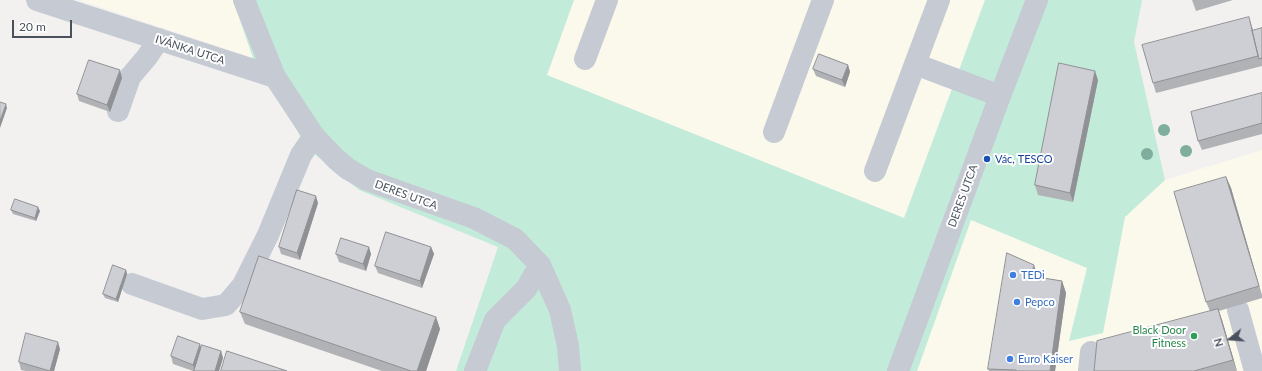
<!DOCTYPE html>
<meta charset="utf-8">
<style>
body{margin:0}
#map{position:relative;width:1262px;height:371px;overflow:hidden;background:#f2f1f0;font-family:Lato,sans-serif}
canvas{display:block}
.north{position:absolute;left:1210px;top:319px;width:40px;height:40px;-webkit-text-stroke:3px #fff;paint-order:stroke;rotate:253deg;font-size:11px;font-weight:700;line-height:16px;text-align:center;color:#4a505c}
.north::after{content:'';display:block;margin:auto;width:14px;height:18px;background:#4a505c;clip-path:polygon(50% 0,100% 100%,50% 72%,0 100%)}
.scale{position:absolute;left:12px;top:20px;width:60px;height:18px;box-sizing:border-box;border:2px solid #4a505c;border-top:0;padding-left:5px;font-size:12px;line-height:14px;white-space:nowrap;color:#4a505c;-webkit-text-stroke:3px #fff;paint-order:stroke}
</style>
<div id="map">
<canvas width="1262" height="371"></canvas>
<div class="north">N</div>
<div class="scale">20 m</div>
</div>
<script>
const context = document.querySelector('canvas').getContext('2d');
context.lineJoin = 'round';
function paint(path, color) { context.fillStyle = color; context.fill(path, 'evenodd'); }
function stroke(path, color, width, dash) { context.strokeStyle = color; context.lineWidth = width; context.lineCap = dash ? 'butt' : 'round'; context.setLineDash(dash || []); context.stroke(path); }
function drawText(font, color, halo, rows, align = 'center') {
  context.font = font + ' Lato,sans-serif'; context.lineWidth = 4; context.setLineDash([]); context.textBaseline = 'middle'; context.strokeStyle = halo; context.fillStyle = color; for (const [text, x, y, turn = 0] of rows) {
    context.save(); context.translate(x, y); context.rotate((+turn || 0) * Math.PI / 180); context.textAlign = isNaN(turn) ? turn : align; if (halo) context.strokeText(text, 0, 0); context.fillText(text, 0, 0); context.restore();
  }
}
paint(new Path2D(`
 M 79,0 L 233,0 L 253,58 Z
 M 574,0 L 985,0 L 904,218 L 546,75 Z
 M 1262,150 L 1262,371 L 917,371 L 971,220 L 1087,268 L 1069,341 L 1103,333 L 1125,217 L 1165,180 Z`), '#fbf9ec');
paint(new Path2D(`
 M 233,0 L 574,0 L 547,75 L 904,218 L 985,0 L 1142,0 L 1134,42 L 1165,180 L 1125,217 L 1103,333 L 1069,341 L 1087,268 L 971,220 L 917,371 L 456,371 L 498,247 L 359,190 L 308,149 L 253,58 Z`), '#c3ebda');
stroke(new Path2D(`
 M 37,0 L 275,77
 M 244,0 L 275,77 L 314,136 L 336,159 L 348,169 L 367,180 L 474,218 L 515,239 L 540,265 L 560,310 L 568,346 L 570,371
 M 585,59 L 607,0
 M 915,64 L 1000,96
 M 118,111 L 130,77 L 147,57 L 159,39
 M 774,132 L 823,0
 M 875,171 L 939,0
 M 132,284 L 202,309 L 226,305 L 243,285 L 268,235 L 301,155 L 314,136
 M 1238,310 L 1255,371
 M 475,371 L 495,320 L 526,289 L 540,265
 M 898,371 L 1000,96 L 1037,0
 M 1089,371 L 1091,352`), '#c5cad3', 22);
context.fillStyle = '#7fae9e';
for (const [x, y] of [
 [1164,130],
 [1186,151],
 [1147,154]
]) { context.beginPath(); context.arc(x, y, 6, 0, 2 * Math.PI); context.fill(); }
paint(new Path2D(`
 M 1192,0 L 1233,0 L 1196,11 Z
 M 1252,27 L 1253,31 L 1262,28 L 1262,66 L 1156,93 L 1153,83 Z
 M 848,65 L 850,72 L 845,87 L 816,76 L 813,69 Z
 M 122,78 L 110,112 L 79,101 L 77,94 Z
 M 1098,80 L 1073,202 L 1038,195 L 1035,185 Z
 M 1262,93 L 1262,134 L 1202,150 L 1198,141 Z
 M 1226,177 L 1231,188 L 1262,295 L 1262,298 L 1219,311 L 1222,320 L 1237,371 L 1094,371 L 1210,311 L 1206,302 Z
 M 318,203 L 300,260 L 281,254 L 279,247 Z
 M 11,210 L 40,211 L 36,221 L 13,214 Z
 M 431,247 L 434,254 L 422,288 L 378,273 L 375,266 Z
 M 336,254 L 371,254 L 366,271 L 339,262 Z
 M 126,270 L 127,274 L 118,302 L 105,298 L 103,294 Z
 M 1038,277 L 1062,281 L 1066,293 L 1055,371 L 989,371 L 988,369 Z
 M 240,312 L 436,317 L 440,329 L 426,371 L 382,371 L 245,324 Z
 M 60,349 L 54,371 L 26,371 L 21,370 L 19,362 Z
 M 201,349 L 221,351 L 223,358 L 219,371 L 193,371 L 173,364 L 171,356 Z`), '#b1b2b6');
paint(new Path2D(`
 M 1249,17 L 1252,27 L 1260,58 L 1259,59 Z
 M 848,65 L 850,72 L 845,87 L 842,80 Z
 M 120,70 L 122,78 L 110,112 L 107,105 Z
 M 1095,71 L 1098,80 L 1073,202 L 1070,193 Z
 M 6,104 L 7,108 L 0,128 L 0,121 Z
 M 1226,177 L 1231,188 L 1262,296 L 1259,286 Z
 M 316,196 L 318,203 L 300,260 L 297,253 Z
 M 38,207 L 40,211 L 36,221 L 35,218 Z
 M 369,247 L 371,254 L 366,271 L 363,264 Z
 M 431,247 L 434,254 L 422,288 L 420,281 Z
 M 1034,265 L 1038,277 L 1036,288 L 1031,276 Z
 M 126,270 L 127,274 L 118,302 L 116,299 Z
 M 1062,281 L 1066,293 L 1055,371 L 1050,371 Z
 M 1218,309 L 1222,320 L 1237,371 L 1233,360 Z
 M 436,317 L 440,329 L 426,371 L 417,371 Z
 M 58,342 L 60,349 L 54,371 L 50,371 Z
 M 200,344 L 202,351 L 195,371 L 193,365 Z
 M 221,351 L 223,358 L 219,371 L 215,371 Z`), '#909194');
const building = new Path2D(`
 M 1249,17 L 1258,56 L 1153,83 L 1142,45 Z
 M 1262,28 L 1262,58 L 1259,59 L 1252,31 Z
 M 819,54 L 848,65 L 842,80 L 813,69 Z
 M 89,60 L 120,70 L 107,105 L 77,94 Z
 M 1059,63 L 1095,71 L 1070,193 L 1035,185 Z
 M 1262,93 L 1262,123 L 1198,141 L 1191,112 Z
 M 0,102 L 6,104 L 0,121 Z
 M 1226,177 L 1259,286 L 1206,302 L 1174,192 Z
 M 297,190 L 316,196 L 297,253 L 279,247 Z
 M 15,199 L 38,207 L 35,218 L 11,210 Z
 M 386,232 L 431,247 L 420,281 L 375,266 Z
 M 341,238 L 369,247 L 363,264 L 336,254 Z
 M 1007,253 L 1034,265 L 1031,276 L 1062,281 L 1050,371 L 1016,371 L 1016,370 L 988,369 Z
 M 259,256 L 436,317 L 417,371 L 411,371 L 240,312 Z
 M 113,265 L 126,270 L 116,299 L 103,294 Z
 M 1218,309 L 1233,360 L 1194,371 L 1094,371 L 1097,341 Z
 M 26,333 L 58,342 L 50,371 L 19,362 Z
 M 178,336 L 200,344 L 193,365 L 171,356 Z
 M 202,345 L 221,351 L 215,371 L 194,371 Z
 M 227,351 L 287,371 L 221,371 Z`);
paint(building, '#cecfd4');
stroke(building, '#909194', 1);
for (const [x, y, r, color] of [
 [987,159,4,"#1a4fb4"],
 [1013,275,4,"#3f7fe0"],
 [1017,302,4,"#3f7fe0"],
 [1194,336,4,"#2e9e5b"],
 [1010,359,4,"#3f7fe0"]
]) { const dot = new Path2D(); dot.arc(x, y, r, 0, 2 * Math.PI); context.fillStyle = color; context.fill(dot); stroke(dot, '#fff', 1.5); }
drawText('11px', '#4a505c', '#fff', [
 ["IVÁNKA UTCA",190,50,18],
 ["DERES UTCA",406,195,20],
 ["DERES UTCA",963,196,-70]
]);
drawText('11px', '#164399', '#fff', [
 ["Vác, TESCO",995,159]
], 'left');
drawText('11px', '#366cbe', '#fff', [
 ["TEDi",1021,275],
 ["Pepco",1025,302],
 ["Euro Kaiser",1018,359]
], 'left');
drawText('11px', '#27864d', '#fff', [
 ["Black Door",1186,330],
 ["Fitness",1186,343]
], 'right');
</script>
